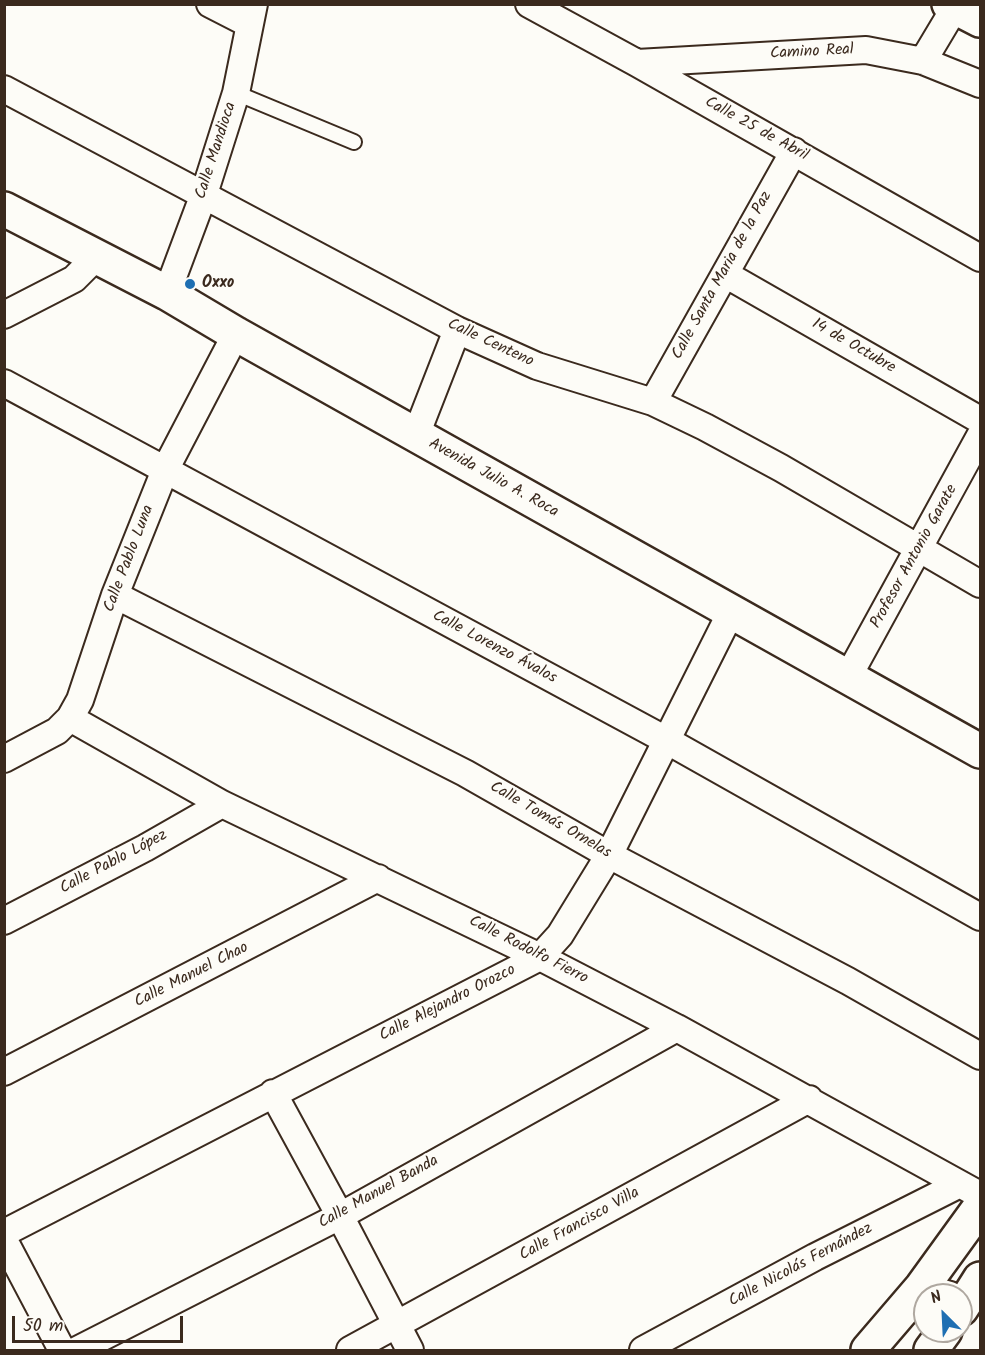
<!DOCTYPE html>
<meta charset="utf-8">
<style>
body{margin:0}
#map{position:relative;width:985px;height:1355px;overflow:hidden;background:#fdfcf7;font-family:Kalam,sans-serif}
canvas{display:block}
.frame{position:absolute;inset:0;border:6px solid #3b2a1e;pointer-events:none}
.north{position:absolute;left:913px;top:1283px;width:60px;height:60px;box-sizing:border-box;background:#fdfcf7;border:2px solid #afa8a0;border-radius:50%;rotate:336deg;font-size:16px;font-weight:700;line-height:24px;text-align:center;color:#3b2a1e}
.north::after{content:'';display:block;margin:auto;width:21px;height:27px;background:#1f6fb2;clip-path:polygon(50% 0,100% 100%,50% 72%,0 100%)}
.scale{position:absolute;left:12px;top:1316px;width:171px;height:27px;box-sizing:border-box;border:3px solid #3b2a1e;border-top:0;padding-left:8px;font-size:18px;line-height:21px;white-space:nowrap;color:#3b2a1e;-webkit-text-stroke:4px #fdfcf7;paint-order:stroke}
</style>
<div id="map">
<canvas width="985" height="1355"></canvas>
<div class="frame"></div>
<div class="north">N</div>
<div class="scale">50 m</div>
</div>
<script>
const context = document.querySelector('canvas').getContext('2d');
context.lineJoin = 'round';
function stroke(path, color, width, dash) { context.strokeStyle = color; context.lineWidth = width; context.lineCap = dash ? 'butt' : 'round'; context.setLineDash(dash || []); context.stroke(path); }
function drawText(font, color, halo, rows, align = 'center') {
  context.font = font + ' Kalam,sans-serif'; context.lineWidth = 4.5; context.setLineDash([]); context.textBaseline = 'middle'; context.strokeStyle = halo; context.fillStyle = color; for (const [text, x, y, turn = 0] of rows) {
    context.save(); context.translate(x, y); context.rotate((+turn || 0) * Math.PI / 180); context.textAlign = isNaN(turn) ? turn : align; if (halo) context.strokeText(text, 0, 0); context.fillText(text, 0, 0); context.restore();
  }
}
const lane = new Path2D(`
 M 236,93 L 354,142`);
const street = new Path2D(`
 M 210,4 L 249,24
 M 529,4 L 637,63 L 980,258
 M 923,61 L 957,4
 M 637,63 L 866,50 L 923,61 L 980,84
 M 4,89 L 457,330 L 537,366 L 653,402 L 705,427 L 781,468 L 980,584
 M 725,274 L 980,420
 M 167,293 L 204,194 L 236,93 L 254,4
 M 4,315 L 74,279 L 97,256
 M 4,383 L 666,740 L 980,917
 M 653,402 L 794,151
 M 416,435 L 457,330
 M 115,595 L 465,773 L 609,855 L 848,981 L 980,1056
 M 848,677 L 980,436
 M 70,718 L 222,804 L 540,957 L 677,1028 L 980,1195
 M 4,759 L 57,731 L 70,718 L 80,700 L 115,595 L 165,470 L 236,334
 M 4,921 L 145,848 L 222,804
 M 4,1072 L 378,878
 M 273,1093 L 340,1216 L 410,1350
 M 4,1233 L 540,957 L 560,935 L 609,855 L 731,612
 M 4,1240 L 62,1350
 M 922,1287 L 950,1295
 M 77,1350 L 340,1216 L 677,1028
 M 350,1350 L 809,1099
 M 643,1350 L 815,1257 L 960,1184`);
const secondary = new Path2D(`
 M 949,4 L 980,20
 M 4,209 L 167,293 L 236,334 L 980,751
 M 961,1309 L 980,1279
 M 868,1350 L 922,1287 L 980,1207
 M 931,1350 L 945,1331`);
stroke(lane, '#3b2a1e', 18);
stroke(street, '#3b2a1e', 30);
stroke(secondary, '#3b2a1e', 38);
stroke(lane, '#fdfcf7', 14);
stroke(street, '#fdfcf7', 26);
stroke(secondary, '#fdfcf7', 33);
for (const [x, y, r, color] of [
 [190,284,6,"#1f6fb2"]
]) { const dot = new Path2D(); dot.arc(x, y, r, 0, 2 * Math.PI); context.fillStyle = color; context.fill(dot); stroke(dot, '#fdfcf7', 2); }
drawText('16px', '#3b2a1e', '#fdfcf7', [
 ["Camino Real",812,53,-3],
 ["Calle 25 de Abril",756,130,29],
 ["Calle Mandioca",217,151,-72],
 ["Calle Santa Maria de la Paz",723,276,-61],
 ["Calle Centeno",490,344,25],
 ["14 de Octubre",853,347,30],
 ["Avenida Julio A. Roca",493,479,29],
 ["Profesor Antonio Garate",915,557,-61],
 ["Calle Pablo Luna",130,559,-69],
 ["Calle Lorenzo Ávalos",494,648,28],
 ["Calle Tomás Ornelas",550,821,30],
 ["Calle Pablo López",114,863,-28],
 ["Calle Rodolfo Fierro",528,951,27],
 ["Calle Manuel Chao",192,976,-27],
 ["Calle Alejandro Orozco",448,1004,-27],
 ["Calle Manuel Banda",379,1193,-29],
 ["Calle Francisco Villa",580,1225,-29],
 ["Calle Nicolás Fernández",801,1266,-28]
]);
drawText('bold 16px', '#3b2a1e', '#fdfcf7', [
 ["Oxxo",202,284]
], 'left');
</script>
